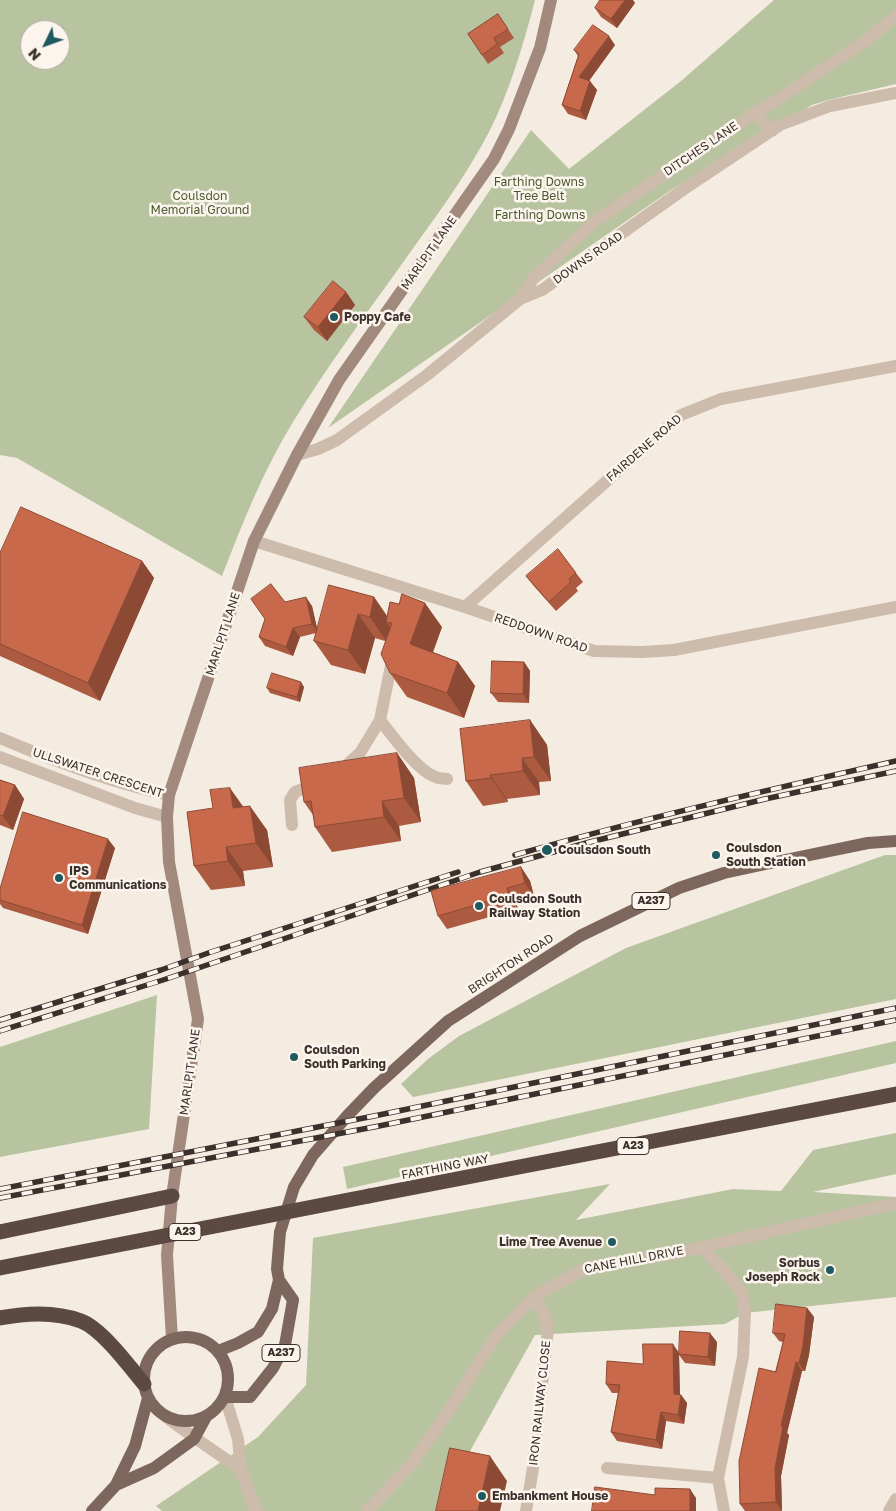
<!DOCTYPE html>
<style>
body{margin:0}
#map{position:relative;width:896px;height:1511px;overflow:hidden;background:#f4ebe1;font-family:"Golos Text",sans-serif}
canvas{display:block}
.north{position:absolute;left:20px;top:20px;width:50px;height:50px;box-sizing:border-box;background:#fbf5ee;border:1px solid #aea6a0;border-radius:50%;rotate:228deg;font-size:14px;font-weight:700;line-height:20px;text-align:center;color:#3b302b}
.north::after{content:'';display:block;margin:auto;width:18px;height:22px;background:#1f5a5e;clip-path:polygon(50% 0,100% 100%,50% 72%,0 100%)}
</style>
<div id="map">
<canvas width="896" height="1511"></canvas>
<div class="north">N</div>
</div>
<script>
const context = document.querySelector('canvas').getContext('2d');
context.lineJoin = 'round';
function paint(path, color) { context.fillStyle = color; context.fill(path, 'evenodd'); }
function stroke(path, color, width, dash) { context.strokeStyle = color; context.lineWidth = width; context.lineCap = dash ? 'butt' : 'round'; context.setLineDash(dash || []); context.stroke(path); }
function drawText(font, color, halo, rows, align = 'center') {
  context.font = font + ' "Golos Text",sans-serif'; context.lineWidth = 5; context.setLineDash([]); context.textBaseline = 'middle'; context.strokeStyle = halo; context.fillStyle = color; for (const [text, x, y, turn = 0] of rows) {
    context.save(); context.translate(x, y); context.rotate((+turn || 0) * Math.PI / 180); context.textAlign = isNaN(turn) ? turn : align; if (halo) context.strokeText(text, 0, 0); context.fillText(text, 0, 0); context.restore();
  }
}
paint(new Path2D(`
 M 0,0 L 535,0 C 524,43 509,93 489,132 C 465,178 434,219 404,261 C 366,314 327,367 293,422 C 263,471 242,524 222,576 L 17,458 L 0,455 ZM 30,30 L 60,30 L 60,60 L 30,60 Z
 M 774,0 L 896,0 L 896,84 L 828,100 L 812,105 L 671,190 L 328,428 L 531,130 L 569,169 L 681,81 Z
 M 885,855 L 896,855 L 896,999 L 413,1097 L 401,1084 L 428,1059 L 459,1036 L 626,948 Z
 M 157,995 L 149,1129 L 0,1157 L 0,1047 Z
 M 896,1041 L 896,1063 L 347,1189 L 343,1167 Z
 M 896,1133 L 896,1174 L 813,1192 L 896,1197 L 896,1297 L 745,1313 L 725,1324 L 535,1335 L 460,1469 L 440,1511 L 162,1511 L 156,1506 L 258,1437 L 306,1385 L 313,1238 L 610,1184 L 576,1220 L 733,1189 L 781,1191 L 813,1150 Z`), '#b8c4a0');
stroke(new Path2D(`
 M 755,113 L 772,131
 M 520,299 L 533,279 L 594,222 L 755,113 L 774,102 L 867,40 L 896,16
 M 297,455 L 318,449 L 337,440 L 427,375 L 520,299 L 542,290 L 684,189 L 780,125 L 830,106 L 896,93
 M 254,541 L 465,607 L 594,651 L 642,652 L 674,650 L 896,607
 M 465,607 L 681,415 L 721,399 L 896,366
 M 380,720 C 392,735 418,772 436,777 C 439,779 444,778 447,779
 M 0,738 C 54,761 111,783 169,795
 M 0,757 L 135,808 L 167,817
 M 339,772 L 360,753 L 380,720 L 393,656
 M 292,825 L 290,800 L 295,792 L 317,783
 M 702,1247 L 735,1283 L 742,1293 L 745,1313 L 743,1357 L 718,1478 L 724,1511
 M 225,1397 L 238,1439 L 241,1470 L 255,1509 L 258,1511
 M 166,1417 C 191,1436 216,1452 241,1470
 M 607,1468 L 718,1478
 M 367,1511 L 411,1465 L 446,1415 L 496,1336 L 533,1298 L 585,1268 L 676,1253 L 896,1203
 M 526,1511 L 533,1468 L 548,1329 L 544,1313 L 533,1298
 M 889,1511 L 896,1499`), '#cdbbac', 12);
stroke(new Path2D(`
 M 172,1339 L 167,1255 L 172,1196 L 198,1019 L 169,862 L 167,817 L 169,795 L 254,541 L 297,455 L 339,380 L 494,159 L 509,129 L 540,48 L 551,0`), '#a18a7d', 12);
stroke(new Path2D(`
 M144 1379a42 42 0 1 1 84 0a42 42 0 1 1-84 0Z
 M 218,1351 L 238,1343 L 258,1332 L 272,1309 L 279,1280
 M 225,1397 L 250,1397 L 273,1368 L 285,1345 L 293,1300 L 279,1280 L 277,1269 L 280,1232 L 294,1187 L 313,1155 L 348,1115 L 374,1088 L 448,1021 L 580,936 L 679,888 L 724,873 L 761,865 L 868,843 L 896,841
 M 116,1485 L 154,1468 L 194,1439 L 206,1417
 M 92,1511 L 116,1485 L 135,1446 L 148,1398`), '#7d675c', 12);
stroke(new Path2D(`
 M 369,1196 L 896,1094
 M 0,1232 L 172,1196
 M 0,1318 C 26,1313 55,1311 81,1321 C 102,1329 129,1366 144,1384`), '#5c4a42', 15);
const rail = new Path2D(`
 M 515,855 C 641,819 768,790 896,761
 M 0,1020 L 161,970 L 211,952 L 458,872
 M 0,1031 L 163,980 L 480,872 L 590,842 L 765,799 L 896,771
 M 0,1189 L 374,1116 L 896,1008
 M 0,1198 L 379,1126 L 896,1020`);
stroke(rail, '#3b302b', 5.5);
stroke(rail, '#fbf5ee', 4, [11]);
stroke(new Path2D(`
 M 0,1268 L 369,1196`), '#5c4a42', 15);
paint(new Path2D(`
 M 635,3 L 617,28 L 601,17 L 595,8 Z
 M 498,14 L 514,38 L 500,47 L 504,53 L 488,64 L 468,34 Z
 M 615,45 L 589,81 L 597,90 L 586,120 L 568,114 L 562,105 L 578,56 L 574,50 Z
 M 346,292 L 355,305 L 327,341 L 314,330 L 304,317 Z
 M 0,553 L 142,561 L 154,578 L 100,701 L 0,656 Z
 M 576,573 L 583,582 L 576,588 L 578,591 L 556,611 L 533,585 L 526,576 Z
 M 374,597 L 387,616 L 442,627 L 433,652 L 458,662 L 475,686 L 464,718 L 407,697 L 390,673 L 385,641 L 375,638 L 365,674 L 331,665 L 314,641 L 316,633 L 300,637 L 293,656 L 265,646 L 259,637 L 285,602 L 312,606 L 317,628 Z
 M 524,662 L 530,671 L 529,703 L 498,702 L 491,693 Z
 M 304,687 L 300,702 L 270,693 L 267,688 Z
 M 530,720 L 547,745 L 551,781 L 539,782 L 540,795 L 507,799 L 508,802 L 483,806 L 466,781 Z
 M 397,753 L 414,778 L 421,822 L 399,826 L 401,841 L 332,852 L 315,827 L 313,815 L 304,802 Z
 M 0,780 L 15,785 L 24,799 L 13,830 L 0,825 Z
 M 243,807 L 267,830 L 273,867 L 243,871 L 245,886 L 211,890 L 194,866 Z
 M 115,848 L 88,934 L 3,908 L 0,904 L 0,889 Z
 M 521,867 L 530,881 L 534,896 L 516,902 L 518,909 L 447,929 L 438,916 Z
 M 807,1308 L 814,1317 L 809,1355 L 805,1371 L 802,1371 L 787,1433 L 789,1435 L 781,1476 L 782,1511 L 745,1511 L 740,1504 L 783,1342 L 779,1341 L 773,1333 Z
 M 717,1342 L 715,1366 L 685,1363 L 679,1355 L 680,1395 L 681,1395 L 687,1403 L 684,1424 L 666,1421 L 662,1449 L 617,1441 L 611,1432 L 618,1393 L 612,1393 L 606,1384 L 643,1364 L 679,1352 Z`), '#ac5a40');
paint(new Path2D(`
 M 625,0 L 633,0 L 635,3 L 617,28 L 611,19 Z
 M 609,36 L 615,45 L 585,86 L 579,77 Z
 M 590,81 L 597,90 L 586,120 L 580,111 Z
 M 346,292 L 355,305 L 327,341 L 318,327 Z
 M 142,561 L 154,578 L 100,701 L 88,683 Z
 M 306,597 L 312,606 L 318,633 L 312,624 Z
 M 374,597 L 391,622 L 386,622 L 390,627 L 387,642 L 370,617 Z
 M 425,603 L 442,627 L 427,668 L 410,644 Z
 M 358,614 L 375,638 L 365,674 L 348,650 Z
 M 293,628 L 300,637 L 293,656 L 286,647 Z
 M 458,662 L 475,686 L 464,718 L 447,693 Z
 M 524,662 L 530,671 L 529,703 L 523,694 Z
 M 301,682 L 304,687 L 300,702 L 297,697 Z
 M 530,720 L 547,745 L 551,781 L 534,757 Z
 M 397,753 L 414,778 L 421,822 L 404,798 Z
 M 522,758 L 539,782 L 540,795 L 523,771 Z
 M 490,775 L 507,799 L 508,802 L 491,778 Z
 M 15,785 L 24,799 L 13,830 L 3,816 Z
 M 230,788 L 247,812 L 233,808 Z
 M 382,801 L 399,826 L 401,841 L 384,817 Z
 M 250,806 L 267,830 L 273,867 L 256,843 Z
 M 108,839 L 115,848 L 88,934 L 82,925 Z
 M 226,847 L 243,871 L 245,886 L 228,861 Z
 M 521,867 L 530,881 L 534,896 L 525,883 Z
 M 507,888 L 516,902 L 518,909 L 509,895 Z
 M 807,1308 L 814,1317 L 809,1355 L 805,1371 L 799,1363 Z
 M 710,1333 L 717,1342 L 715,1366 L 708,1357 Z
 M 673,1344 L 679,1353 L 680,1402 L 674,1394 Z
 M 796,1362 L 802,1371 L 787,1433 L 789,1435 L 781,1476 L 782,1511 L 776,1502 L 775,1468 L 781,1426 Z
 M 681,1395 L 687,1403 L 684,1424 L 678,1415 Z
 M 661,1412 L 666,1421 L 662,1449 L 656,1440 Z
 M 490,1456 L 507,1481 L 500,1511 L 478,1511 Z
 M 690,1489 L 696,1498 L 696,1511 L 690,1511 Z`), '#8c4a34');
const building = new Path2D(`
 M 600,0 L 625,0 L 611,19 L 595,8 Z
 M 498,14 L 508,29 L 494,38 L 497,44 L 482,55 L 468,34 Z
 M 593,25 L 609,36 L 579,77 L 590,81 L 580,111 L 562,105 L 579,54 L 574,50 Z
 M 333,281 L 346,292 L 318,327 L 304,317 Z
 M 21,507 L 142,561 L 88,683 L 0,644 L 0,553 Z
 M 558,549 L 576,573 L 569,579 L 571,582 L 549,602 L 526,576 Z
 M 271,584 L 285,602 L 306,597 L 312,624 L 293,628 L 286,647 L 259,637 L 265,619 L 251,599 Z
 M 329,585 L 374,597 L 370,617 L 358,614 L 348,650 L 314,641 Z
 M 402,594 L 425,603 L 410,644 L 458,662 L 447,693 L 390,673 L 381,654 L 392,623 L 386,622 L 390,602 L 399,604 Z
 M 492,661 L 524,662 L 523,694 L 491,693 Z
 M 272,673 L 301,682 L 297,697 L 267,688 Z
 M 530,720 L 534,757 L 522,758 L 523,771 L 490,775 L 491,778 L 466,781 L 460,729 Z
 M 397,753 L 404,798 L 382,801 L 384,817 L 315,827 L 311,801 L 304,802 L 299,768 Z
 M 0,780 L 15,785 L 3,816 L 0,815 Z
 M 230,788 L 233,808 L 250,806 L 256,843 L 226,847 L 228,861 L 194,866 L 187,812 L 213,808 L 210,790 Z
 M 23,812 L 108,839 L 82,925 L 0,900 L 0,889 Z
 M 521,867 L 525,883 L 507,888 L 509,895 L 438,916 L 431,891 Z
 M 776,1304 L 807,1308 L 803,1346 L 799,1363 L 796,1362 L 781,1426 L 783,1427 L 775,1468 L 776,1502 L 740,1504 L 739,1461 L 759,1368 L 776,1372 L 785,1334 L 773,1333 Z
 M 680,1331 L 710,1333 L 708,1357 L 679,1354 Z
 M 643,1344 L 673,1344 L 674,1394 L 681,1395 L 678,1415 L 661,1412 L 656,1440 L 611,1432 L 620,1385 L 606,1384 L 607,1361 L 643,1364 Z
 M 450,1448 L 490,1456 L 478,1511 L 436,1511 Z
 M 595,1487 L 655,1495 L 655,1488 L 690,1489 L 690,1511 L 592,1511 Z`);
paint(building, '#c8694b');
stroke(building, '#8c4a34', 1);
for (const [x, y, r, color] of [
 [334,317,5,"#1f5a5e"],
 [547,850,6,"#1f5a5e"],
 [716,855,5,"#1f5a5e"],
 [59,878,5,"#1f5a5e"],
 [479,906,5,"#1f5a5e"],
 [294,1057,5,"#1f5a5e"],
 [612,1242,5,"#1f5a5e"],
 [830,1270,5,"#1f5a5e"],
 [482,1496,5,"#1f5a5e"]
]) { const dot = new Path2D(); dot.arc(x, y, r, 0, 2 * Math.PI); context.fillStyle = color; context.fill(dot); stroke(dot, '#fbf5ee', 2); }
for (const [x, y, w] of [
 [651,901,38],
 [633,1146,32],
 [185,1232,32],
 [281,1353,38]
]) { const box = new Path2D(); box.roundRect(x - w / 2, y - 8.5, w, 17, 4); context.fillStyle = '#fbf5ee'; context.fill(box); stroke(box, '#3b302b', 1); }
drawText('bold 11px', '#3b302b', null, [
 ["A237",651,901],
 ["A23",633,1146],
 ["A23",185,1232],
 ["A237",281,1353]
]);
drawText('12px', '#3b302b', '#fbf5ee', [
 ["DITCHES LANE",701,149,-34],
 ["MARLPIT LANE",429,253,-55],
 ["DOWNS ROAD",588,258,-35],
 ["FAIRDENE ROAD",644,448,-41],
 ["REDDOWN ROAD",541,633,19],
 ["MARLPIT LANE",223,634,-72],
 ["ULLSWATER CRESCENT",98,773,18],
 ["BRIGHTON ROAD",511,964,-33],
 ["MARLPIT LANE",190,1072,-82],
 ["FARTHING WAY",445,1167,-11],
 ["CANE HILL DRIVE",634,1260,-11],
 ["IRON RAILWAY CLOSE",540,1403,-84]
]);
drawText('12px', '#4a5a2e', '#fbf5ee', [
 ["Farthing Downs",539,182],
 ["Tree Belt",539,196],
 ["Coulsdon",200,196],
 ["Memorial Ground",200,210],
 ["Farthing Downs",540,215]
]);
drawText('bold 12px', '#3b302b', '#fbf5ee', [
 ["Poppy Cafe",344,317],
 ["Coulsdon",726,848],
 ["South Station",726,862],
 ["Coulsdon South",558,850],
 ["IPS",69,871],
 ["Communications",69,885],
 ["Coulsdon South",489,899],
 ["Railway Station",489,913],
 ["Coulsdon",304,1050],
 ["South Parking",304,1064],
 ["Lime Tree Avenue",602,1242,"right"],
 ["Sorbus",820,1263,"right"],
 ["Joseph Rock",820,1277,"right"],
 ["Embankment House",492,1496]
], 'left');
</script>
